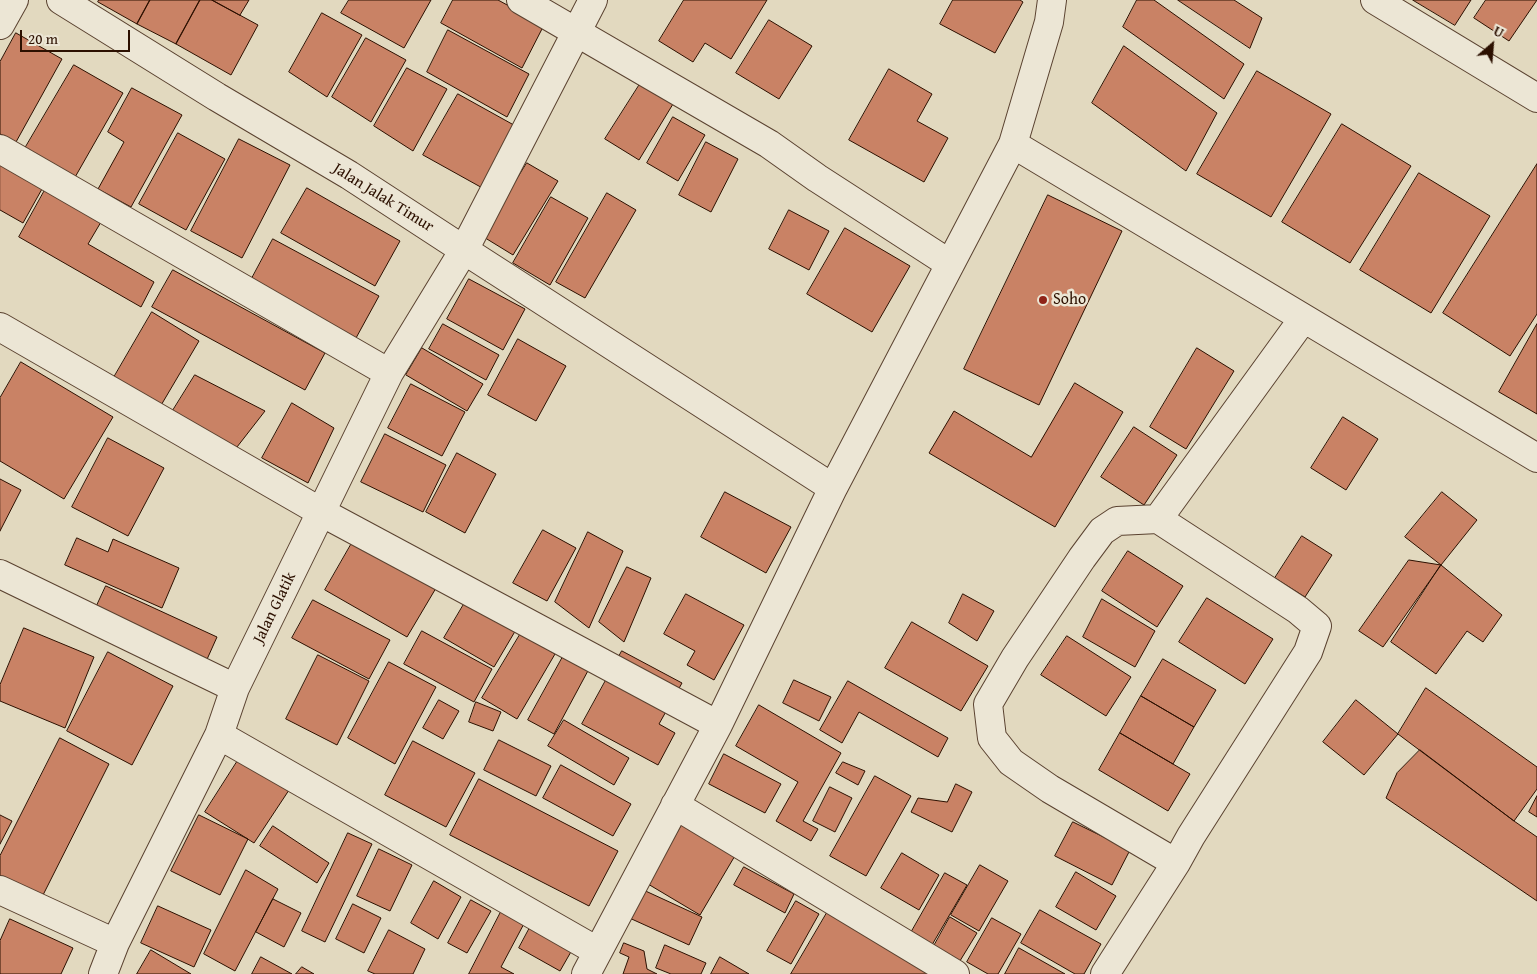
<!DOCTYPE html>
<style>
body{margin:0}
#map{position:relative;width:1537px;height:974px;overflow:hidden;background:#e2d9bf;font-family:"Gentium Book Plus",serif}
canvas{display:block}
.north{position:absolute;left:1467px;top:20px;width:50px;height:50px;-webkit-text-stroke:4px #ece6d5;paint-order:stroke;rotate:27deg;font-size:14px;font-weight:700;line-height:20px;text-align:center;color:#2c1000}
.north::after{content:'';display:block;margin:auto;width:18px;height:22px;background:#2c1000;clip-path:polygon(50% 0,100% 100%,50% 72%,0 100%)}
.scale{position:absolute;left:20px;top:30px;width:110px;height:22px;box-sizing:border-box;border:2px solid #2c1000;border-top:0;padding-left:6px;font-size:15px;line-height:18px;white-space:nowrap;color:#2c1000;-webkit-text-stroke:4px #ece6d5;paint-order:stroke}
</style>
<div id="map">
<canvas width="1537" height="974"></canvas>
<div class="north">U</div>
<div class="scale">20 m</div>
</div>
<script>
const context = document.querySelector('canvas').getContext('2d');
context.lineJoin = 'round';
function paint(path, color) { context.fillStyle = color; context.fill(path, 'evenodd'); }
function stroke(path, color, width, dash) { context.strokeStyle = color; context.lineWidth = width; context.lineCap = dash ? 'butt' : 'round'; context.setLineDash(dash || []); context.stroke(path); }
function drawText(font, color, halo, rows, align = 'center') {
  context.font = font + ' "Gentium Book Plus",serif'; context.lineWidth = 5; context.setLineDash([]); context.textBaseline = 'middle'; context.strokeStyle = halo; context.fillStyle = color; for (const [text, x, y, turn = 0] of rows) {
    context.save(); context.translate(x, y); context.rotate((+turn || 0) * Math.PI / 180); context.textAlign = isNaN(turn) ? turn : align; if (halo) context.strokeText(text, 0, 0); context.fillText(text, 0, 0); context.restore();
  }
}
const building = new Path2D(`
 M 99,0 L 150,0 L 137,24 L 98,2 Z
 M 150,0 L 200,0 L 176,44 L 137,24 Z
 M 200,0 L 212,0 L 258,25 L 231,75 L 176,44 Z
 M 212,0 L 249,0 L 240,15 Z
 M 349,0 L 431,0 L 404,48 L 341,13 Z
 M 453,0 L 498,0 L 544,25 L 522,68 L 441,23 Z
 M 684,0 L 767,0 L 731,59 L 705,43 L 693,62 L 659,41 Z
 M 953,0 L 1020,0 L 1023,2 L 995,53 L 940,24 Z
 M 1137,0 L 1154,0 L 1244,64 L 1224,99 L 1123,27 Z
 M 1178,0 L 1234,0 L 1262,18 L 1250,48 Z
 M 1413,0 L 1471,0 L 1455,25 Z
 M 1486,0 L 1537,0 L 1509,41 L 1474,18 Z
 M 322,13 L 362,35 L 327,97 L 289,72 Z
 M 769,20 L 812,46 L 779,99 L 736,73 Z
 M 448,30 L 529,74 L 507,117 L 427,72 Z
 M 16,33 L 62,59 L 16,142 L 0,134 L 0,62 Z
 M 366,38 L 406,60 L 371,122 L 332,97 Z
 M 1124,46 L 1217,113 L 1186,171 L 1092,103 Z
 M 74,65 L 123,93 L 74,179 L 24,150 Z
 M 407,68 L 447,89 L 413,151 L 374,126 Z
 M 889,69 L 932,94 L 917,121 L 948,138 L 924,182 L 849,140 Z
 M 1257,71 L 1331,114 L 1271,217 L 1197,174 Z
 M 640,84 L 673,104 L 639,160 L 605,139 Z
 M 132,88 L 182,115 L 131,207 L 98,189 L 124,142 L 108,132 Z
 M 458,94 L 521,129 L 486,190 L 423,155 Z
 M 673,117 L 705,135 L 678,181 L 647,163 Z
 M 1342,124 L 1411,166 L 1350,263 L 1282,222 Z
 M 178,133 L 225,159 L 186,230 L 139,204 Z
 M 239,139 L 290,165 L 242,258 L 191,231 Z
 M 706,142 L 738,159 L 711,212 L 679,195 Z
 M 527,163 L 558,181 L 513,255 L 482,236 Z
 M 1537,164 L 1537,314 L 1510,356 L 1443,313 Z
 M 0,165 L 42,189 L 23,223 L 0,210 Z
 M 1419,173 L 1490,216 L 1431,313 L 1360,270 Z
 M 307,188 L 400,241 L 375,286 L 281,233 Z
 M 45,190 L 101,222 L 88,244 L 154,282 L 141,307 L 19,237 Z
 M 607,193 L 636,210 L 585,298 L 556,282 Z
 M 1048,195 L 1122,231 L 1039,405 L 964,369 Z
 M 551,197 L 588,218 L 550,285 L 513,263 Z
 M 789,210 L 829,231 L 809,270 L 769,249 Z
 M 845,228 L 910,266 L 872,332 L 807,294 Z
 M 273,239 L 379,296 L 356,338 L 250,282 Z
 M 173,270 L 325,353 L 305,390 L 152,307 Z
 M 469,279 L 525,309 L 503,350 L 447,319 Z
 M 152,312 L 199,341 L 160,407 L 113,379 Z
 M 443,324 L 499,355 L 486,380 L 429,349 Z
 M 1537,324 L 1537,414 L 1499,392 Z
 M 518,339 L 566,366 L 536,421 L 488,395 Z
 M 422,348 L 483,384 L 467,411 L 406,375 Z
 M 1197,348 L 1234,371 L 1186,449 L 1150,427 Z
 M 21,362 L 113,417 L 64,499 L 0,461 L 0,398 Z
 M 195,375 L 265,411 L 230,456 L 172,412 Z
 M 1075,383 L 1123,412 L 1055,527 L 929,453 L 954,411 L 1031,457 Z
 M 411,384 L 465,412 L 442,456 L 388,428 Z
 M 292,403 L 334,428 L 308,483 L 262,458 Z
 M 1343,417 L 1378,439 L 1346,490 L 1311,468 Z
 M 1134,427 L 1177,455 L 1144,505 L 1101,477 Z
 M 385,434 L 446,465 L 423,512 L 361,482 Z
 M 108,438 L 164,468 L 128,536 L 72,507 Z
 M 457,453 L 496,474 L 465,533 L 426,512 Z
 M 0,479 L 21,490 L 0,531 Z
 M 725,492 L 791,527 L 766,573 L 701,537 Z
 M 1442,492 L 1477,520 L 1441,565 L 1405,537 Z
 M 543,530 L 576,548 L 547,601 L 513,583 Z
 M 588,532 L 623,551 L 589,628 L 555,602 Z
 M 356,536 L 439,583 L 407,637 L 325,590 Z
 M 1302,536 L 1332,555 L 1305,597 L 1275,578 Z
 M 77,538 L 108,552 L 113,539 L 179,568 L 162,608 L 65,565 Z
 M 1128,551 L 1183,586 L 1157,627 L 1102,591 Z
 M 1409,560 L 1441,565 L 1383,647 L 1359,631 Z
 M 1441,565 L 1502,615 L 1483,642 L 1467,631 L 1436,674 L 1391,642 Z
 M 627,567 L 651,578 L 624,642 L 599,622 Z
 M 106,586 L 217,637 L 204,666 L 93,614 Z
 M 686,594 L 744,625 L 714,680 L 687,665 L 695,651 L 664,634 Z
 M 963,594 L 994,611 L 977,641 L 949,623 Z
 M 1207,598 L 1273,639 L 1245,684 L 1179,642 Z
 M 467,599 L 517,628 L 494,667 L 444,638 Z
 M 1102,599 L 1155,631 L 1135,667 L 1083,637 Z
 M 313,600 L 390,640 L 369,679 L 292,638 Z
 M 912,622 L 988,666 L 961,711 L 885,668 Z
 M 24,628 L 94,657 L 65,728 L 0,701 L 0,685 Z
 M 422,631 L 492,669 L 474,702 L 404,664 Z
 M 521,633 L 555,654 L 517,719 L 482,698 Z
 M 1067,636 L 1131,677 L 1106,716 L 1041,675 Z
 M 622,651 L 682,683 L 659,724 L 675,733 L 658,765 L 582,724 Z
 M 108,652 L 173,686 L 132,765 L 67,731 Z
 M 565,653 L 590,667 L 554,734 L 528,720 Z
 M 318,655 L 369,681 L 337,745 L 286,719 Z
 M 1163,659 L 1216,690 L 1194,727 L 1141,696 Z
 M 389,662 L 436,687 L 395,764 L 348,738 Z
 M 794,680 L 831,697 L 819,721 L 783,703 Z
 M 848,681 L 948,738 L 938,757 L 859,712 L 842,743 L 820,730 Z
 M 1426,688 L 1537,767 L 1537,789 L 1514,821 L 1398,734 Z
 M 1141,696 L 1194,727 L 1173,764 L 1120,733 Z
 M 439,700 L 459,711 L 443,739 L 423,728 Z
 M 1356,700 L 1398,734 L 1364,775 L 1323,742 Z
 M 476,702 L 501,712 L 493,731 L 469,722 Z
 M 759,705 L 841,753 L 803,821 L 818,829 L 811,841 L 776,821 L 798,782 L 736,746 Z
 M 564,720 L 629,758 L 614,785 L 548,746 Z
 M 1120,733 L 1190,774 L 1168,811 L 1099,770 Z
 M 60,738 L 109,764 L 40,901 L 0,880 L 0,856 Z
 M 499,740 L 551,766 L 536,796 L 484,770 Z
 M 413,741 L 475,773 L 446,827 L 385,795 Z
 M 1420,750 L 1514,821 L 1537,837 L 1537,901 L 1386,798 L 1397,773 Z
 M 244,751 L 293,784 L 254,843 L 205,812 Z
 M 724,754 L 781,784 L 765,813 L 709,784 Z
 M 843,762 L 865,771 L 858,785 L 836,773 Z
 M 561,765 L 631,804 L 613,836 L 543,798 Z
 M 875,776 L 911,796 L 866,876 L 830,856 Z
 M 479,779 L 618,851 L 589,906 L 450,835 Z
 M 956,784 L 972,792 L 952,832 L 911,812 L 918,798 L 947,802 Z
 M 830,787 L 852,798 L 835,832 L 813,821 Z
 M 1537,796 L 1537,817 L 1529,812 Z
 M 0,815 L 12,821 L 0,844 Z
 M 199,815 L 248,839 L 220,895 L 171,871 Z
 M 1073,822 L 1130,850 L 1112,885 L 1055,856 Z
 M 683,823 L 736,854 L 700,915 L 648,884 Z
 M 273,826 L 329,863 L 317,883 L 260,846 Z
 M 348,833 L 372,844 L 325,942 L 302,931 Z
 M 379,849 L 412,865 L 390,911 L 357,896 Z
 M 902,853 L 939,875 L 919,910 L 881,888 Z
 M 980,865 L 1008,881 L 979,931 L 951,915 Z
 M 744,867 L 794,894 L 785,913 L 734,885 Z
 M 246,870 L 278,889 L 235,971 L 204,954 Z
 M 1076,872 L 1116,896 L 1096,930 L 1056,907 Z
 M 945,873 L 967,885 L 929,950 L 908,938 Z
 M 434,881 L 461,897 L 438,939 L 411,923 Z
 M 639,888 L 702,917 L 689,945 L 625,916 Z
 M 273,899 L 301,913 L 284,947 L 256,932 Z
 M 471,900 L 491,911 L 467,953 L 448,943 Z
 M 796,901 L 819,914 L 791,964 L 767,951 Z
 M 353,904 L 381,918 L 364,953 L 336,939 Z
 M 158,906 L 211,930 L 194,967 L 141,943 Z
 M 504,906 L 527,918 L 501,967 L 514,974 L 469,974 Z
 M 831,906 L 932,967 L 928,974 L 791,974 Z
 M 1040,910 L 1101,944 L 1084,974 L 1075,974 L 1021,943 Z
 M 950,917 L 977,933 L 955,969 L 929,955 Z
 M 992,918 L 1021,934 L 998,974 L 988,974 L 967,962 Z
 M 10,919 L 73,948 L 61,974 L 0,974 L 0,941 Z
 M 534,920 L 576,943 L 560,971 L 519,948 Z
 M 389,930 L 425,949 L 413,974 L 375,974 L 368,971 Z
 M 624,943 L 644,951 L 647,969 L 657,974 L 623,974 L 629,957 L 620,953 Z
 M 665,945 L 706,963 L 701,974 L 671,974 L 656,968 Z
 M 1019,948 L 1065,974 L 1005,974 Z
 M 151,950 L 191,974 L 137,974 Z
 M 261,957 L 292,974 L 252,974 Z
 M 720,957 L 749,974 L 711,974 Z
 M 302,967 L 314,974 L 296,974 Z`);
paint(building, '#c98265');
stroke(building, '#2c1000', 1);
const minor = new Path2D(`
 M 61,0 L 217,97 L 349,175 L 464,250 L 593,0
 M 521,0 L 769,144 L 817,178 L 950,264
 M 1375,0 L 1537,98
 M 0,25 L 14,0
 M 1013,144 L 1049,22 L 1052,0
 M 0,149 L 389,373
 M 0,327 L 321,512 L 718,725
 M 1158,519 L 1117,521 L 1102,531 L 1082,558 L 1015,658 L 988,704 L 992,738 L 1011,762 L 1050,789 L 1176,863
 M 0,574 L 235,688
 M 219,735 L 597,951
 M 675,805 L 955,974
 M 0,890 L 115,943
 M 103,974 L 115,943 L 219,735 L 235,688 L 389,373 L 464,250 L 833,488
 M 586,974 L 718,725 L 833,488 L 1013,144 L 1537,458
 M 1105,974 L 1176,863 L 1191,836 L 1308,652 L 1317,626 L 1298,610 L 1158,519 L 1303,319`);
stroke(minor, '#5a4230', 30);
stroke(minor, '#ece6d5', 28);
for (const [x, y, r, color] of [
 [1043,300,5,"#8f2418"]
]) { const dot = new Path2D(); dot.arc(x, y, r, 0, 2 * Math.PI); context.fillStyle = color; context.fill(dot); stroke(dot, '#ece6d5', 2); }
drawText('16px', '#2c1000', '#ece6d5', [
 ["Jalan Jalak Timur",383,198,32],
 ["Jalan Glatik",275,608,-64]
]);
drawText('16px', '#2c1000', '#ece6d5', [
 ["Soho",1053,300]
], 'left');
</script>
